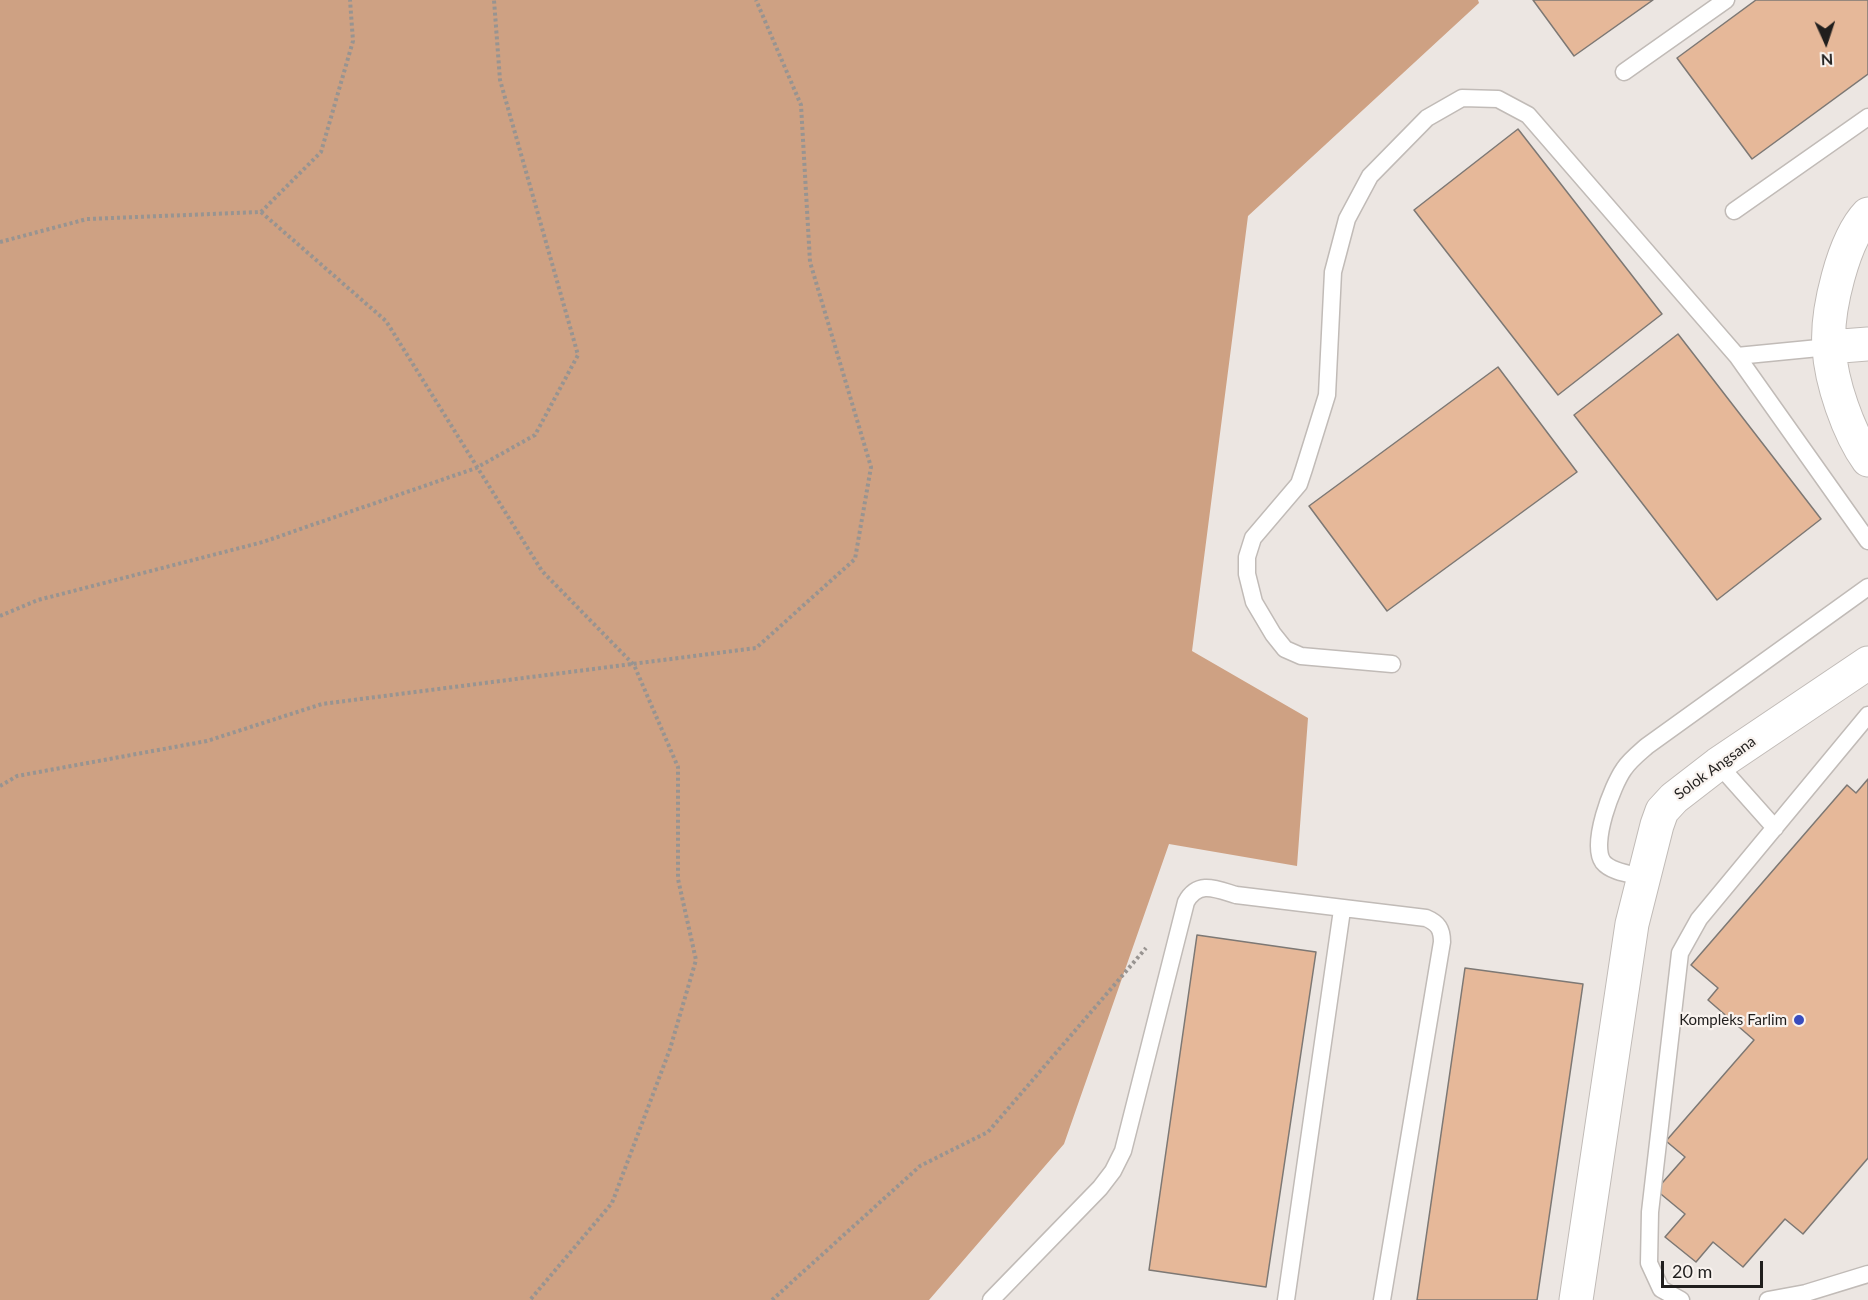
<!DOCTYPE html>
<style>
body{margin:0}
#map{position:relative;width:1868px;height:1300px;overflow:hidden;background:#ece6e2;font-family:Lato,sans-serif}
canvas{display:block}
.north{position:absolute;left:1796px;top:12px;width:60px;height:60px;-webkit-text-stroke:4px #f9f3ef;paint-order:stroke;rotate:177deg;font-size:16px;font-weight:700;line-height:24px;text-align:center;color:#201e1d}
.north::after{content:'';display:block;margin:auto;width:21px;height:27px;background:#201e1d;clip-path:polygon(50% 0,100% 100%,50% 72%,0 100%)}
.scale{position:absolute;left:1661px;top:1261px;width:102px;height:27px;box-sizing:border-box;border:3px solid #201e1d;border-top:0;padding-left:8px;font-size:18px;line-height:21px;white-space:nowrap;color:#201e1d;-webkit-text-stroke:4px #f9f3ef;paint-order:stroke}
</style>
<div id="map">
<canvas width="1868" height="1300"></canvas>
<div class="north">N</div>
<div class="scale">20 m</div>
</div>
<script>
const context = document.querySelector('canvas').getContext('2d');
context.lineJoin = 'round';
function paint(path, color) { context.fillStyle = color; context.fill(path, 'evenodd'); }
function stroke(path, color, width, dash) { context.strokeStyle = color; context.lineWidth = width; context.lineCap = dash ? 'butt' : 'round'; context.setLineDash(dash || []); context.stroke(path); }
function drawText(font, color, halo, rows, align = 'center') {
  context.font = font + ' Lato,sans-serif'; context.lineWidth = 4.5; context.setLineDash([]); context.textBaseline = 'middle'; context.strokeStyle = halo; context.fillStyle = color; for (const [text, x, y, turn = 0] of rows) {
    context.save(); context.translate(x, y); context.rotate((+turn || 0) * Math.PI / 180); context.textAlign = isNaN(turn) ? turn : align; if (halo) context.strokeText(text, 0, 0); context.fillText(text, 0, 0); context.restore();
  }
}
paint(new Path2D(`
 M 0,0 L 1478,0 L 1479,3 L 1248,216 L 1192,651 L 1308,718 L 1297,866 L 1169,844 L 1064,1144 L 929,1300 L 0,1300 Z`), '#cea183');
const building = new Path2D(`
 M 1533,0 L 1653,0 L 1574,56 Z
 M 1756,0 L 1868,0 L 1868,74 L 1752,159 L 1677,58 Z
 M 1518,129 L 1662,314 L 1558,395 L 1414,210 Z
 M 1678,334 L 1821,519 L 1717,600 L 1574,415 Z
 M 1498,367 L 1577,472 L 1387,611 L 1309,506 Z
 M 1868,779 L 1868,1158 L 1803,1234 L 1785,1219 L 1743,1267 L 1713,1242 L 1696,1262 L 1665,1237 L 1685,1214 L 1656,1190 L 1685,1157 L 1666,1141 L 1754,1040 L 1708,1000 L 1718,988 L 1691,965 L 1847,785 L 1856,793 Z
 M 1197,935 L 1316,952 L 1266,1287 L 1149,1270 Z
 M 1465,968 L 1583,984 L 1537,1300 L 1417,1300 Z`);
paint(building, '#e6b899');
stroke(building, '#7d7874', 1.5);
const lane = new Path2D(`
 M 1624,72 L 1726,0
 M 1734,211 L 1868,117
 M 1737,356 L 1829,347
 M 1392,664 L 1301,656 L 1285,649 L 1273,634 L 1254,602 L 1247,574 L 1247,557 L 1253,538 L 1299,484 L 1304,469 L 1327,395 L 1333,272 L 1347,219 L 1370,176 L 1427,118 L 1462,98 L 1498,99 L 1528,115 L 1737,356 L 1868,541
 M 1718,764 L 1775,828
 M 1642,877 C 1630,874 1611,872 1603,862 C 1590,844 1612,786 1624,769 C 1630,760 1639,753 1647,746 L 1868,587
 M 991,1300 L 1100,1188 L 1113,1171 L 1123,1151 L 1186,902 C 1198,880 1216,889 1236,895 L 1426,918 C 1438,923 1442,929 1442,942 L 1382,1300
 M 1286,1300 L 1342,910
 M 1681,1300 L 1661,1289 L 1649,1263 L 1650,1212 L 1680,953 L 1699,919 L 1868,715
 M 1768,1300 L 1806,1293 L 1868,1274`);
const street = new Path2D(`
 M 1868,214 C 1843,240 1826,312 1829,348 C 1831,382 1848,432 1868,460
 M 1829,347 L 1868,344
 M 1576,1300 L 1632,924 L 1657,825 L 1662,811 L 1674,798 L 1718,764 L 1868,663`);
stroke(lane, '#c1bbb7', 19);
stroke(street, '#c1bbb7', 35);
stroke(new Path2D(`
 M 261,212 L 386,321 L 542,571 L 634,665 L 678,767 L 678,879 L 696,960 L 670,1049 L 612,1203 L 530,1300
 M 0,242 L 87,219 L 261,212 L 321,152 L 353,41 L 350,0
 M 0,616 L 38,600 L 263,542 L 476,468 L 535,435 L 578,355 L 500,80 L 494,0
 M 0,786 L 17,776 L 207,741 L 322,704 L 756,648 L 855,559 L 871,467 L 810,262 L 801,105 L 756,0
 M 772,1300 L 920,1166 L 988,1132 L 1146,948`), '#989491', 4, [3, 3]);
stroke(lane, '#fff', 16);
stroke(street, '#fff', 33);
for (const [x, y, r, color] of [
 [1799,1020,6,"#384cbe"]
]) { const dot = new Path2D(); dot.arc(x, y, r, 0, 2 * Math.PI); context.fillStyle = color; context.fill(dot); stroke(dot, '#f9f3ef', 2); }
drawText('15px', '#201e1d', '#f9f3ef', [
 ["Solok Angsana",1715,768,-36]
]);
drawText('15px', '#201e1d', '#f9f3ef', [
 ["Kompleks Farlim",1787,1020]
], 'right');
</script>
